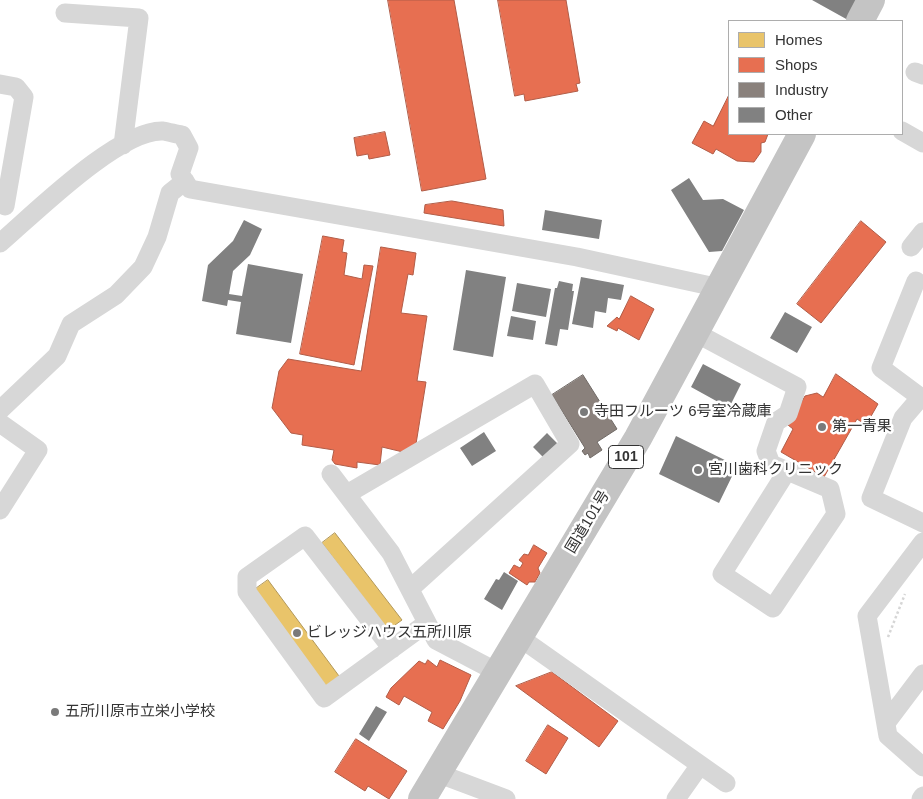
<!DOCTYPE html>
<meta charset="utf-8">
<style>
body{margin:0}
#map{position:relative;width:923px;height:799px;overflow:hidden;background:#fff;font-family:Helvetica,sans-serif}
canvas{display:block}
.legend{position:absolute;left:728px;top:20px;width:175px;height:115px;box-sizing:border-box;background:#fff;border:1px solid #adadad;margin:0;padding:6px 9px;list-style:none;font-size:15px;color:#333}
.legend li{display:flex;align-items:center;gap:10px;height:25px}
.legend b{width:25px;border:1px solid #adadad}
</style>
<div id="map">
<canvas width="923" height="799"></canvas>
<ul class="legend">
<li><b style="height:14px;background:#e9c46a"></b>Homes</li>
<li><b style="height:14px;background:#e76f51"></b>Shops</li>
<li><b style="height:14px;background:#8a817c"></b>Industry</li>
<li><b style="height:14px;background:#818181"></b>Other</li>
</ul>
</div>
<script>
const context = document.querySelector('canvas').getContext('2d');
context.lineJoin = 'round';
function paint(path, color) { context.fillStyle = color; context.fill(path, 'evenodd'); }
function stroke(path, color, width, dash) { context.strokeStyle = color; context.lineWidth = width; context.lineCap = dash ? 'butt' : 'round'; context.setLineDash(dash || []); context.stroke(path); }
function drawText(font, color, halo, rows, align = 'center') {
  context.font = font + ' Helvetica,"Noto Sans JP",sans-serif'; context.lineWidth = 5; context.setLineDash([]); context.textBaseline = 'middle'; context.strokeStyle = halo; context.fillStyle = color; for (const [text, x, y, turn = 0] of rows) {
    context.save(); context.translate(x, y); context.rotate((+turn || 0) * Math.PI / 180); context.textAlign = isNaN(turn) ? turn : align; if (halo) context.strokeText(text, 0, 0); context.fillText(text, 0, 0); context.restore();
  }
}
const homes = new Path2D(`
 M 335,533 L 402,620 L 388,630 L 322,543 Z
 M 268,580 L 339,676 L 326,686 L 254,590 Z`);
paint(homes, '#e9c46a');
stroke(homes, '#b2985a', 1);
const shops = new Path2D(`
 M 388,0 L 454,0 L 486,179 L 422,191 Z
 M 498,0 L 566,0 L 580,83 L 576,84 L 578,91 L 525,101 L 524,94 L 515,96 Z
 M 729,95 L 729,134 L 768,134 L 765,142 L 761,143 L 761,152 L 754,162 L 737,161 L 716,149 L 713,154 L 692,143 L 704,121 L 713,126 Z
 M 385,132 L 390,155 L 369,159 L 368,154 L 357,156 L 354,138 Z
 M 452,201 L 503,210 L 504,226 L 424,213 L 425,205 Z
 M 861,221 L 886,242 L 821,323 L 797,304 Z
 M 323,236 L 344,240 L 342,252 L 347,253 L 344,275 L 362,279 L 364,265 L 373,266 L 354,365 L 300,354 Z
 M 381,247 L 416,253 L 413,275 L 408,274 L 401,313 L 427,316 L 417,381 L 426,382 L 416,444 L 403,452 L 382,447 L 380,465 L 357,462 L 357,468 L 335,464 L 332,460 L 334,450 L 302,445 L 303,435 L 291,433 L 272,408 L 279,371 L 288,359 L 361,371 Z
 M 631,296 L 654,309 L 639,340 L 618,328 L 617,331 L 607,326 L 617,317 L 619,319 Z
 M 836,374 L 878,404 L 866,425 L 857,419 L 824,477 L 781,452 L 793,429 L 788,425 L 805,396 L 817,393 L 823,397 Z
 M 534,545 L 547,553 L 538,568 L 540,573 L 535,582 L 529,582 L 527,585 L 509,573 L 514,565 L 520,568 L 523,563 L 519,560 L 524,554 L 528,555 Z
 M 428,660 L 437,667 L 440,660 L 471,675 L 460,701 L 443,729 L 428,721 L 432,712 L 404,696 L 399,705 L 386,697 L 391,688 L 419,661 L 425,664 Z
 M 552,672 L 618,721 L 599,747 L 516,686 Z
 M 548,725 L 568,738 L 546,774 L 526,761 Z
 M 356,739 L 407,771 L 389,799 L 368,786 L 365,791 L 335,772 Z`);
paint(shops, '#e76f51');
stroke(shops, '#b15d48', 1);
const industry = new Path2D(`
 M 583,375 L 617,429 L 597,442 L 602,450 L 590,458 L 588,453 L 585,455 L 582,451 L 585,448 L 552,395 Z`);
paint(industry, '#8a817c');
stroke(industry, '#706a66', 1);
paint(new Path2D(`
 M 812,0 L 858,0 L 848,20 Z
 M 689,178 L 703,200 L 723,199 L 744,210 L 722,251 L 709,252 L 671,190 Z
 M 545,210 L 602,220 L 599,239 L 542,230 Z
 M 244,220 L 262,229 L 250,255 L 233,271 L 229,294 L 242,296 L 248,264 L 303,274 L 291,343 L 236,334 L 241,302 L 228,300 L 227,306 L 202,301 L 208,265 L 233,241 Z
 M 466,270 L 506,277 L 493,357 L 453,350 Z
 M 581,277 L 624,285 L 621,300 L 608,298 L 606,313 L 595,311 L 593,328 L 572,324 Z
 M 559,281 L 573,284 L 572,291 L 574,291 L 568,330 L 560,329 L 557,346 L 545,344 L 555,288 L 557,288 Z
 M 517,283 L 551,289 L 546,317 L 512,311 Z
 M 785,312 L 812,327 L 797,353 L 770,338 Z
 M 511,316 L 536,321 L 533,340 L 507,336 Z
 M 703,364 L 741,384 L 729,408 L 691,387 Z
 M 484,432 L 496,451 L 472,466 L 460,448 Z
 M 547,433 L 558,444 L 544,458 L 533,447 Z
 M 676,436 L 737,466 L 719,503 L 659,474 Z
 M 504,572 L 518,581 L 502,610 L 484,599 L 496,579 L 499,580 Z
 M 376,706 L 387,712 L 369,741 L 359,734 Z`), '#818181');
stroke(new Path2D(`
 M 888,637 L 905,594`), '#d6d6d6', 2.5, [2.5, 2.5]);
stroke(new Path2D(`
 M 65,13 L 139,18 L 123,145
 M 915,72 L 923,75
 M 0,84 L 16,87 L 24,97 L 5,206
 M 902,131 L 923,143
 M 0,243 C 34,214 119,129 163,131 C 169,132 176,134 182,135 L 189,148 L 180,174 L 190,189 L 577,257 L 720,288
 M 911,247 L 923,232
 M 916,281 L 881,368 L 923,399
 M 696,333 L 797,387 L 788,414 L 776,422 L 766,451 L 771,464 L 830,489 L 836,514 L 773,608 L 722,574 L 787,471
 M 921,397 L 903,418 L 871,498 L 923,523
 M 0,410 L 57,356 L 71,324 L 116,295 L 143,267 L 157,237 L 170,193 L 185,181
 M 0,423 L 38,450 L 0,510
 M 331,474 L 391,553 L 436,640 L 497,672
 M 347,494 L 535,384 L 570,444 L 410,589
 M 923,542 L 867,616 L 888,736 L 923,767
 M 519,637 L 726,783
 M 392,649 L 305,536 L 247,577 L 247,592 L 324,698 L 427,623
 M 886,723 L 923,674
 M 437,773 L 506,799
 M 676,799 L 700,765
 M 921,799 L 923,796`), '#d7d7d7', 19);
stroke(new Path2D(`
 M 860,21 L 871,0
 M 422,799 L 638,438 L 802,134`), '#c4c4c4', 28);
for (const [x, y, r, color] of [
 [584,412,5,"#7a7a7a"],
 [822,427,5,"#7a7a7a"],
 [698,470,5,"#7a7a7a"],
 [297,633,5,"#7a7a7a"],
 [55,712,5,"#7a7a7a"]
]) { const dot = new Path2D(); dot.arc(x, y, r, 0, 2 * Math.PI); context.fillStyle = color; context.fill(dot); stroke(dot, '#fff', 2); }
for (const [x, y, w] of [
 [626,457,35]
]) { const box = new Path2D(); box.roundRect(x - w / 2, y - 11.5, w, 23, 4); context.fillStyle = '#fff'; context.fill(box); stroke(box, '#333', 1); }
drawText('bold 14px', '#333', null, [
 ["101",626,457]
]);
drawText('15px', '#333', '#fff', [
 ["寺田フルーツ 6号室冷蔵庫",594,412],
 ["第一青果",832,427],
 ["宮川歯科クリニック",708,470],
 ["ビレッジハウス五所川原",307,633],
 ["五所川原市立栄小学校",65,712]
], 'left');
drawText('15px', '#333', '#fff', [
 ["国道101号",588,522,-59]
]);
</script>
